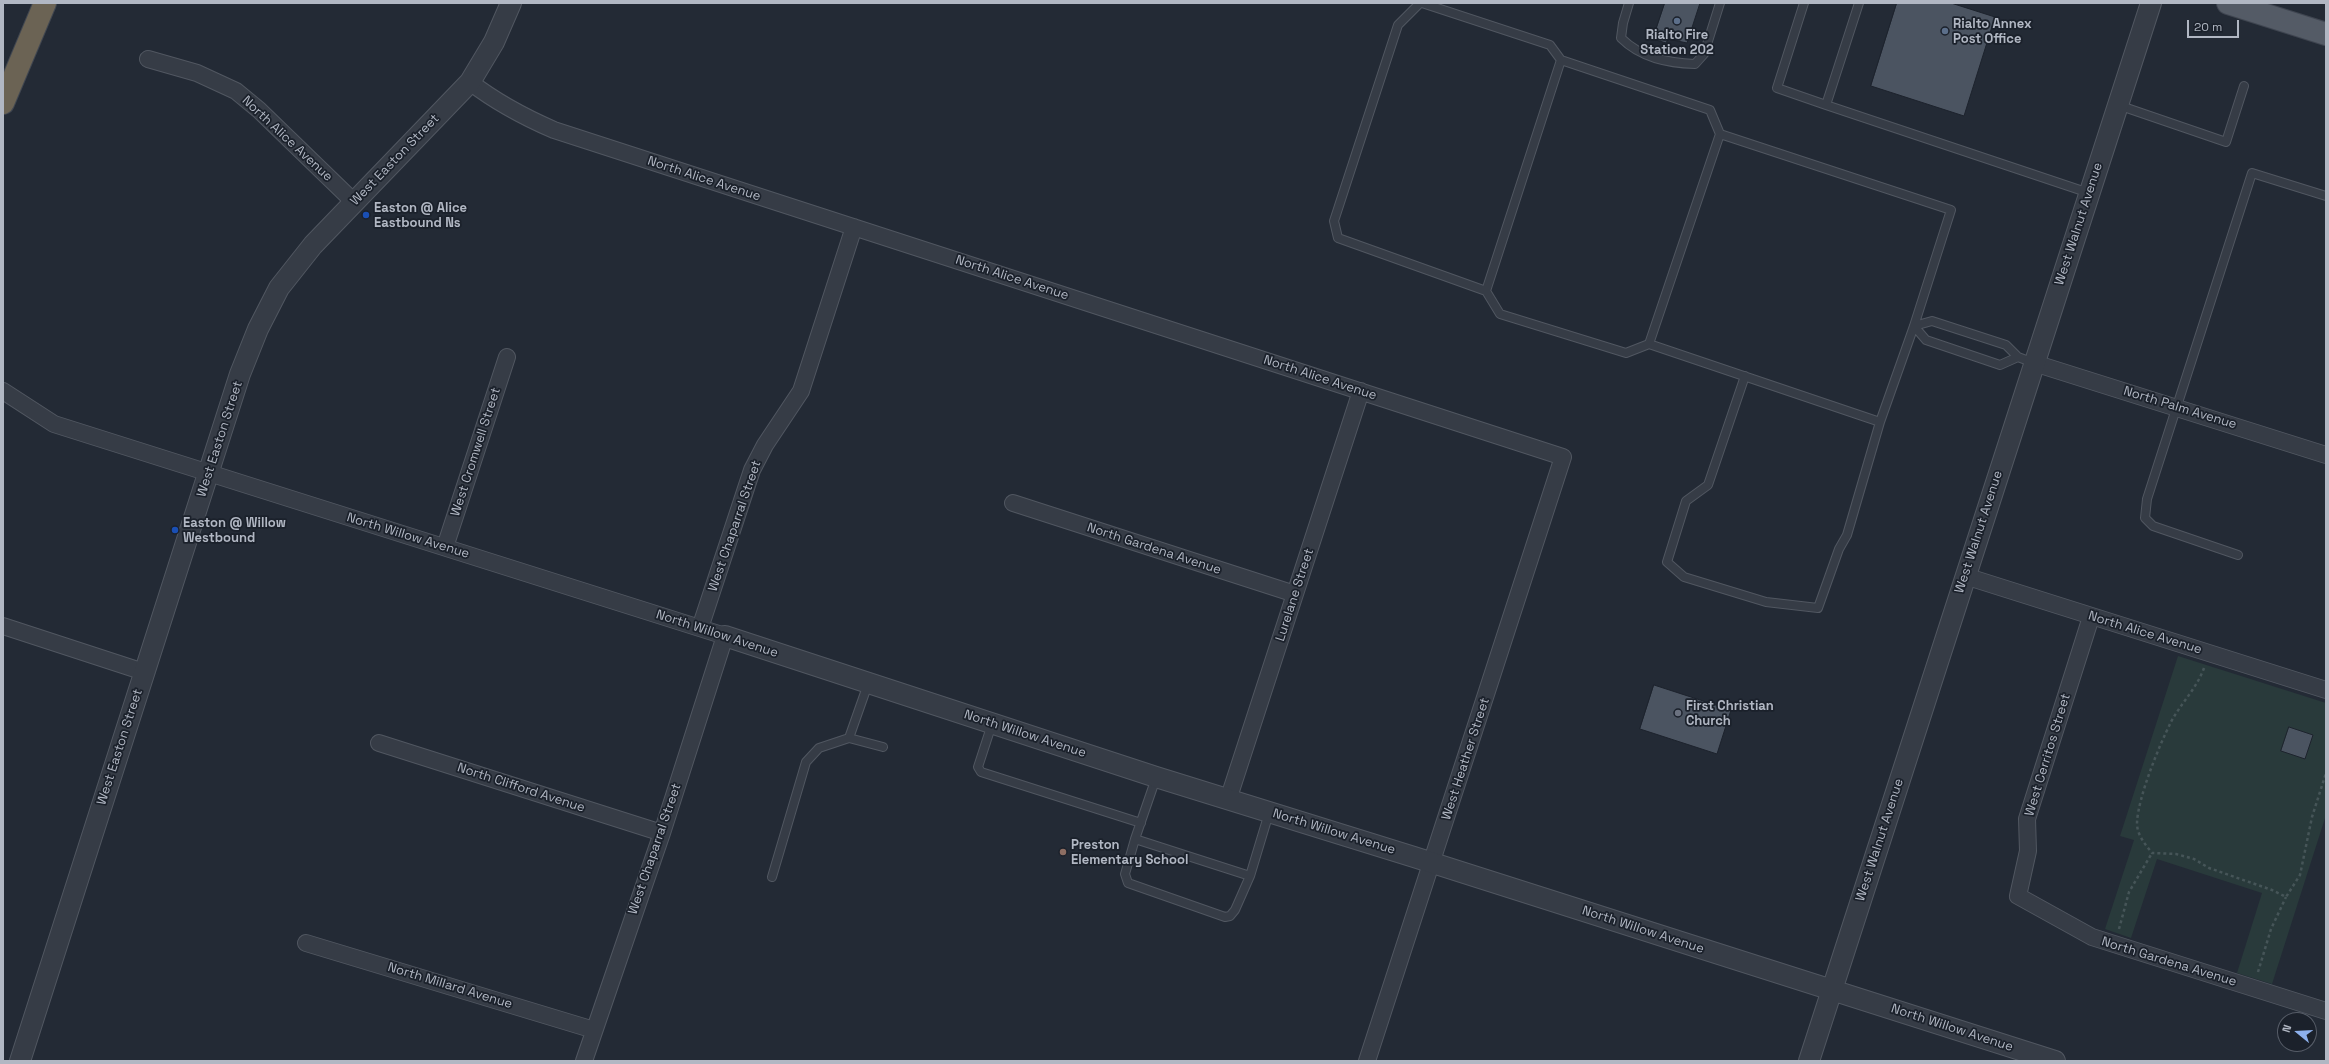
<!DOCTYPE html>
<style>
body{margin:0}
#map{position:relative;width:2329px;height:1064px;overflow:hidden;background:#232a35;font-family:"Space Grotesk",sans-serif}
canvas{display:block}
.frame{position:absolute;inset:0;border:4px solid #b1b7c3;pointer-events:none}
.north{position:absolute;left:2277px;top:1012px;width:40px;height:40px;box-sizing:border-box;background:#1b212b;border:1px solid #575d68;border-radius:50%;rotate:288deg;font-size:11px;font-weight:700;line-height:16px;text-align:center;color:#b1b7c3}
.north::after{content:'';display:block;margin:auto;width:14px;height:18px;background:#8db0ec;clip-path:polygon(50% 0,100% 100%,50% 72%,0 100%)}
.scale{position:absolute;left:2187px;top:20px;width:52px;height:18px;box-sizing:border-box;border:2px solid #b1b7c3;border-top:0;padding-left:5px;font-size:12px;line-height:14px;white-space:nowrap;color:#b1b7c3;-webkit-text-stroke:3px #1b212b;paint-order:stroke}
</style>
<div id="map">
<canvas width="2329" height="1064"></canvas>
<div class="frame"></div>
<div class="north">N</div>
<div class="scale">20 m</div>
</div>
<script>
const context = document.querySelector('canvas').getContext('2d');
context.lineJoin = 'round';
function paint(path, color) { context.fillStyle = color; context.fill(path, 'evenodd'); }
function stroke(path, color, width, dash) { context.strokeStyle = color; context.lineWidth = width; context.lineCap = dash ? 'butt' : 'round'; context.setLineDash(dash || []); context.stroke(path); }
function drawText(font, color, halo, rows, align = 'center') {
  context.font = font + ' "Space Grotesk",sans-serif'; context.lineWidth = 3.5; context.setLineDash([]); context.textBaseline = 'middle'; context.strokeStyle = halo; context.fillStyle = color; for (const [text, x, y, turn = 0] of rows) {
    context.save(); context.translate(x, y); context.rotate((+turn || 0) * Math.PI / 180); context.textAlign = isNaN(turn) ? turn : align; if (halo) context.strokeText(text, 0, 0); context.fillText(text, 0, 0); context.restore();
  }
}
paint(new Path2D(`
 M 2178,656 L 2326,703 L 2326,815 L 2272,984 L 2237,973 L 2262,893 L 2157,859 L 2131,938 L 2105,929 L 2134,840 L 2120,836 Z`), '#293a3b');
const building = new Path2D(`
 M 1665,3 L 1700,3 L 1687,43 L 1668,39 L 1666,43 L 1653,39 Z
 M 1897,3 L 1951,3 L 1995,17 L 1964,116 L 1871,86 Z
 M 1654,685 L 1731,710 L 1717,754 L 1640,729 Z
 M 2289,727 L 2313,735 L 2305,759 L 2281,751 Z`);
paint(building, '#4b5461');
stroke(building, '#1d232d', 1);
const service = new Path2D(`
 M 1420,3 L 1398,25 L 1334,221 L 1338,238 L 1486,291 L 1500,314 L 1626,353 L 1649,344 L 1880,422 L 1914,326 L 1951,210 L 1720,134 L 1710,110 L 1561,60
 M 1422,3 L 1550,45 L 1561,60 L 1486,291
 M 1629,3 L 1623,23 L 1621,38 C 1641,58 1668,63 1695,64 L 1704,54 L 1720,3
 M 1804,3 L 1777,88 L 1826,105
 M 1859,3 L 1826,105 L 2089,193
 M 2118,105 L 2226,142 L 2244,86
 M 1649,344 L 1720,134
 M 2018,357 L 2000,365 L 1926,340 L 1914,326 L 1932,321 L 2006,345 L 2018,357 L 2034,363
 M 1745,376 L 1708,485 L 1686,501 L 1667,562 L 1684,577 L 1766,602 L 1818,608 L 1839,549 L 1847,535 L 1880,422
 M 2238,555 L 2153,526 L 2145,518 L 2147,499 L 2252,173 L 2326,196
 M 992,724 L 978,767 L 981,772 L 1141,823
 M 849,738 L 868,684
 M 1156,778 L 1135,839 L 1250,876 L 1269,813
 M 1135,839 L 1125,874 L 1128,883 L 1225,917 L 1230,916 L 1235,910 L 1250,876
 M 772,877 L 806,762 L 819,748 L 849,738 L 883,747`);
const minor = new Path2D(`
 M 148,59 L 197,73 L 236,91 L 259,110 L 354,202
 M 470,82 C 496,102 524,117 554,130 L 1563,457 L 1367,1061
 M 2034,363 L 2326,455
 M 3,391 L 54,424 L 725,636 L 662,833 L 584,1061
 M 1013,503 L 1295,594
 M 445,547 L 507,357
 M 1965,576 L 2326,690
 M 2091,617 L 2027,819 L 2028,851 L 2018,896 L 2092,937 L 2326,1011
 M 3,626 L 144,672
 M 700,628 L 752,470 L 765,445 L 801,391 L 854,227
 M 379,743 L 662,833
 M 1228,800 L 1361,391
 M 306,943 L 594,1030`);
const tertiary = new Path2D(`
 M 725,636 L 1156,777 L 1414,857 L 2055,1061
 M 20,1061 L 240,374 L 258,329 L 279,288 L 313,245 L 470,82 L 494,42 L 511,3
 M 1809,1061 L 2151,3`);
const primary = new Path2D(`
 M 2228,3 L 2326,34`);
const motorway = new Path2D(`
 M 3,103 L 45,3`);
stroke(service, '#515761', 10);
stroke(minor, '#515761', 18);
stroke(tertiary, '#515761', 22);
stroke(primary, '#3f4550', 24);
stroke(motorway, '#414751', 24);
stroke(new Path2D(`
 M 2204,668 C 2197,688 2181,703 2171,722 C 2159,746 2138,797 2137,823 C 2137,835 2145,844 2152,853 L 2176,854 L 2194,859 L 2209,868 L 2272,890 L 2286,897 L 2300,875 L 2312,817 L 2326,773
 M 2119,929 L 2129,892 L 2152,853
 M 2258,972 L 2271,929 L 2286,897`), '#465558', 2.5, [3, 3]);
stroke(service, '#363c46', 8);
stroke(minor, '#363c46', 16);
stroke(tertiary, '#363c46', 20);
stroke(primary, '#545b66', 22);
stroke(motorway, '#6b6354', 22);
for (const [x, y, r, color] of [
 [1677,21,4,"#5c6f8a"],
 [1945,31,4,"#5c6f8a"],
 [366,215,4,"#1a4fb4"],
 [175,530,4,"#1a4fb4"],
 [1678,713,4,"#6b7280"],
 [1063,852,4,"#8d6e63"]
]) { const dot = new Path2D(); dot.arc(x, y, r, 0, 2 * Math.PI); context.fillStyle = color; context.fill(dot); stroke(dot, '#1b212b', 1.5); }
drawText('bold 13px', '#b1b7c3', '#1b212b', [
 ["Rialto Annex",1953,24],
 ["Post Office",1953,39],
 ["Rialto Fire",1677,35,"center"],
 ["Station 202",1677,50,"center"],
 ["Easton @ Alice",374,208],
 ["Eastbound Ns",374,223],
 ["Easton @ Willow",183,523],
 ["Westbound",183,538],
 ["First Christian",1686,706],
 ["Church",1686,721],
 ["Preston",1071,845],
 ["Elementary School",1071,860]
], 'left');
drawText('13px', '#b1b7c3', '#1b212b', [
 ["North Alice Avenue",287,139,43],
 ["West Easton Street",395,160,-46],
 ["North Alice Avenue",704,179,18],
 ["West Walnut Avenue",2079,224,-72],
 ["North Alice Avenue",1012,278,18],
 ["North Alice Avenue",1320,378,18],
 ["North Palm Avenue",2180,408,17],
 ["West Easton Street",220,439,-72],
 ["West Cromwell Street",476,452,-72],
 ["West Chaparral Street",735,526,-71],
 ["West Walnut Avenue",1979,532,-72],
 ["North Willow Avenue",408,536,17],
 ["North Gardena Avenue",1154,549,18],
 ["Lurelane Street",1295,595,-72],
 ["North Alice Avenue",2145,633,17],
 ["North Willow Avenue",717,634,18],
 ["North Willow Avenue",1025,734,18],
 ["West Easton Street",120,747,-72],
 ["West Cerritos Street",2048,755,-73],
 ["West Heather Street",1466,759,-72],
 ["North Clifford Avenue",521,788,18],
 ["North Willow Avenue",1334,832,17],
 ["West Walnut Avenue",1880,840,-72],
 ["West Chaparral Street",655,849,-71],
 ["North Willow Avenue",1643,930,18],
 ["North Gardena Avenue",2169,962,17],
 ["North Millard Avenue",450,986,17],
 ["North Willow Avenue",1952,1028,18]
]);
</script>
